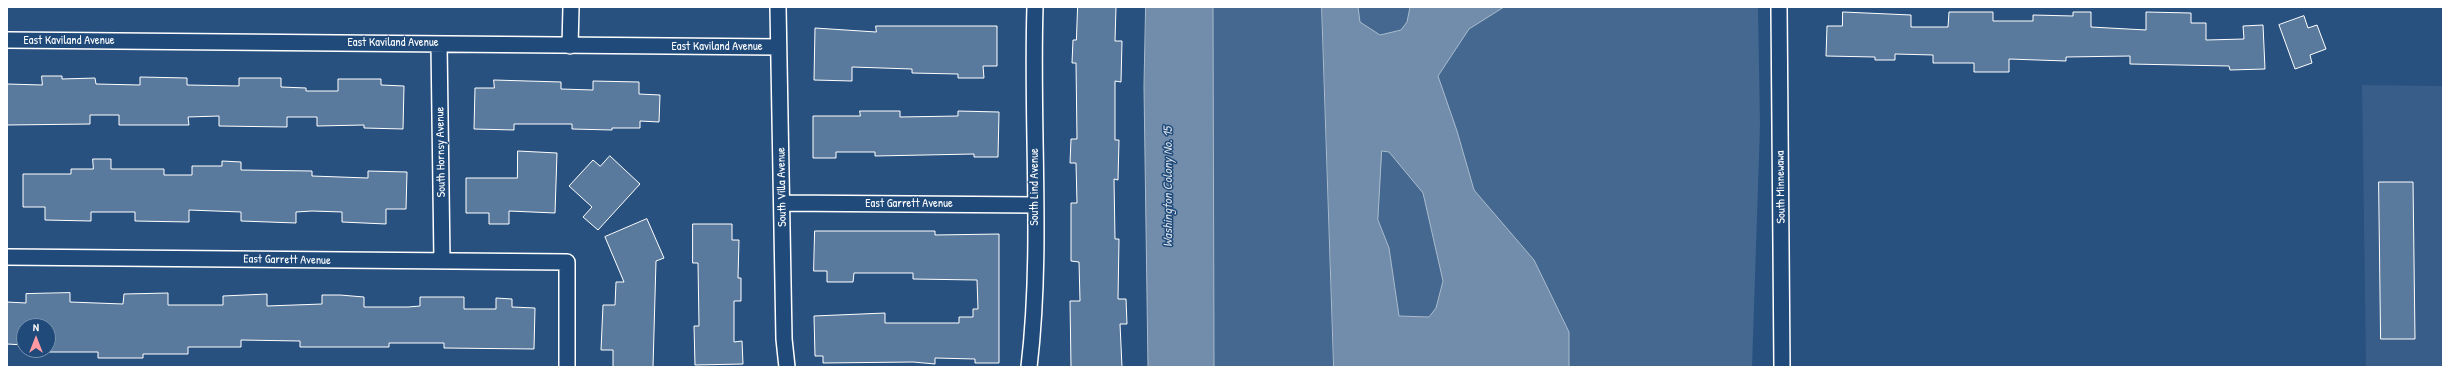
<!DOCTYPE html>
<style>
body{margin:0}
#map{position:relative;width:2450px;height:374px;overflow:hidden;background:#28517f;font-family:"Patrick Hand",sans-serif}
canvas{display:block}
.frame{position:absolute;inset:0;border:8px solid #fff;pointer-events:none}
.north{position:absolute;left:16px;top:318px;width:40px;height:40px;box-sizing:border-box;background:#1f4a7a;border:1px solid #7992af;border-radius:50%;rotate:0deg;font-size:11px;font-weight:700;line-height:16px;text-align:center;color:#fff}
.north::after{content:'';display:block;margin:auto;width:14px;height:18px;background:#ff9aa2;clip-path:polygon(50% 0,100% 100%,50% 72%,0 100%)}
</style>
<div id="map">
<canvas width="2450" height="374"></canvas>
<div class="frame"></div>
<div class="north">N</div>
</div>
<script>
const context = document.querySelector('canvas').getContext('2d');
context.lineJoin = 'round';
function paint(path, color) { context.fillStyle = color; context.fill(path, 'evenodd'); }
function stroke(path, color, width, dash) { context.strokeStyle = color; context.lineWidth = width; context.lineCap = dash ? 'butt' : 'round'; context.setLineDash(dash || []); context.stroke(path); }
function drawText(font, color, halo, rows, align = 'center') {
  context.font = font + ' "Patrick Hand",sans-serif'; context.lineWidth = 3; context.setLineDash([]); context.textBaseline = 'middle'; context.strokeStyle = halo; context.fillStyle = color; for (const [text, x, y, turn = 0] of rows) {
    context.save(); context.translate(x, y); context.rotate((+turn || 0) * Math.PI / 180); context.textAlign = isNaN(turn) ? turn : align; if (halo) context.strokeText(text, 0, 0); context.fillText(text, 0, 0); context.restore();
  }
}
paint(new Path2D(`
 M 2362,85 L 2443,86 L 2443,367 L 2366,367 Z`), '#375d88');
paint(new Path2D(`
 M 1213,7 L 1758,7 L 1760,126 L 1752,367 L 1214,367 Z`), '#446890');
const water = new Path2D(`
 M 1146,7 L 1213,7 L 1214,367 L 1148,367 L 1144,86 Z
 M 1322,7 L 1358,7 L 1360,22 L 1380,35 L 1401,30 L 1407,22 L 1410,7 L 1504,7 L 1469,29 L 1438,76 L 1457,131 L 1474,190 L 1534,260 L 1569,332 L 1569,367 L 1334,367 ZM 1382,151 L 1389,152 L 1423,193 L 1443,281 L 1436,308 L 1429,317 L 1399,316 L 1389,248 L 1378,220 Z`);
paint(water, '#718dab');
stroke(water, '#aabbcd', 1);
const building = new Path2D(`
 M 1078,7 L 1116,7 L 1115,41 L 1122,41 L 1121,82 L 1115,81 L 1115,140 L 1119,140 L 1118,180 L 1114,179 L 1115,239 L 1119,239 L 1118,299 L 1126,299 L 1127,324 L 1120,324 L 1122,367 L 1071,367 L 1070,301 L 1080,301 L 1079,262 L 1071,261 L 1071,203 L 1077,203 L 1076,163 L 1070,163 L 1071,139 L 1077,139 L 1076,63 L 1072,63 L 1073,40 L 1076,40 Z
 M 1843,12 L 1911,15 L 1911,27 L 1948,27 L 1949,12 L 1993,12 L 1993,21 L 2033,21 L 2033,15 L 2073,16 L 2073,12 L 2091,12 L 2091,27 L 2146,30 L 2146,12 L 2191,13 L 2191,23 L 2206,23 L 2206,40 L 2244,39 L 2243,26 L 2263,25 L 2265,69 L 2230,70 L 2229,66 L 2130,64 L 2130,56 L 2066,57 L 2066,61 L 2009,59 L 2009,72 L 1974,72 L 1974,63 L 1933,63 L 1933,55 L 1895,54 L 1895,60 L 1875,60 L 1875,57 L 1826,56 L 1827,26 L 1842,26 Z
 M 2304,16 L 2308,28 L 2317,25 L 2326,49 L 2310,55 L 2312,63 L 2295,69 L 2279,25 Z
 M 876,26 L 997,26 L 997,66 L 983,66 L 984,78 L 958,78 L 958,74 L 912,73 L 912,69 L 852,67 L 852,81 L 814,80 L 815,28 L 876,32 Z
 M 42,76 L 62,76 L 62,79 L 95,78 L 96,84 L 140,85 L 140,77 L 187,78 L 187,85 L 239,86 L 239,78 L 281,78 L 281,87 L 306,88 L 306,91 L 338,91 L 338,79 L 381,79 L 381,85 L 404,86 L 403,129 L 364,128 L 364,125 L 317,126 L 317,117 L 287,117 L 287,127 L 219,126 L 219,116 L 188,117 L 189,125 L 119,125 L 119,115 L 90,115 L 90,124 L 7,125 L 7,84 L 42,85 Z
 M 494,80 L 561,82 L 561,89 L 593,90 L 593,81 L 639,82 L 639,94 L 660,95 L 659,122 L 640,121 L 640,128 L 612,128 L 612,130 L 572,129 L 572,124 L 514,124 L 514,130 L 474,129 L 475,88 L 494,88 Z
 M 860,111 L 900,111 L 900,117 L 958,116 L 958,111 L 999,112 L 998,157 L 974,157 L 974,154 L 875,156 L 875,152 L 836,152 L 836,158 L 813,158 L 813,116 L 860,116 Z
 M 518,151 L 557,153 L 555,213 L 509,211 L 509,224 L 489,224 L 489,213 L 466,213 L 466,178 L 517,178 Z
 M 610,156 L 640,184 L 598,230 L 583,217 L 592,207 L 569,186 L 593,160 L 600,166 Z
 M 93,159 L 111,159 L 111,169 L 164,169 L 164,175 L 192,175 L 192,166 L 222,166 L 222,161 L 241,162 L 241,170 L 312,171 L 312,176 L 368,178 L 368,171 L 407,172 L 406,209 L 386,209 L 386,224 L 342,222 L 342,212 L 312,211 L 296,212 L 296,223 L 241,221 L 241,212 L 189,210 L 189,222 L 135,221 L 135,212 L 91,212 L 91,221 L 45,220 L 45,207 L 23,207 L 23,174 L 71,174 L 71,169 L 93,169 Z
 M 2379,182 L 2413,182 L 2415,339 L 2381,339 Z
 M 647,219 L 664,258 L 656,261 L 653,367 L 613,367 L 613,350 L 601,350 L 603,305 L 615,305 L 616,282 L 624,282 L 605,237 Z
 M 693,224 L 732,224 L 732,240 L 739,240 L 738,278 L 741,278 L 741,301 L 734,301 L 734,342 L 742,341 L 743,364 L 695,365 L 694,326 L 699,326 L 698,263 L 693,263 Z
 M 815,231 L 935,231 L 935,235 L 999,234 L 999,363 L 975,363 L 975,359 L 935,358 L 935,364 L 913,362 L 823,363 L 823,356 L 815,356 L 814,316 L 885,313 L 885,323 L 959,323 L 959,317 L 973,317 L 973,309 L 978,309 L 977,280 L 913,279 L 913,273 L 854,273 L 853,282 L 827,282 L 827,271 L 814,271 Z
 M 70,293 L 70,302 L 123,304 L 124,294 L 168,293 L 168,305 L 223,305 L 223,296 L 267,294 L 267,306 L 322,304 L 322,295 L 340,295 L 364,297 L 364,307 L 408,307 L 420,306 L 420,297 L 464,297 L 464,309 L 496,309 L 496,298 L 512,299 L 512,307 L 535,308 L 534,349 L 444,348 L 444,343 L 389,343 L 389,347 L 300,347 L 300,341 L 241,340 L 241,347 L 188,347 L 188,354 L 143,354 L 143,358 L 98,358 L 98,352 L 49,352 L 48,326 L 24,326 L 24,345 L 7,344 L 7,302 L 26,303 L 26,294 Z`);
paint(building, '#5a7a9d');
stroke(building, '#fff', 1);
const minor = new Path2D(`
 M 778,7 L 784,339 L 787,367
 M 1779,7 L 1782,367
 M 7,40 L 778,47
 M 439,44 L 442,261
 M 570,46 L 571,7
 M 783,203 L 1035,205
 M 7,257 L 567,262 L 567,367
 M 1029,367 C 1043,248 1031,127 1035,7`);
stroke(minor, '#fff', 18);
stroke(minor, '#1f4a7a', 15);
drawText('12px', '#fff', '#1f4a7a', [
 ["East Kaviland Avenue",69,41],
 ["East Kaviland Avenue",393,43],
 ["East Kaviland Avenue",717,47],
 ["South Hornsy Avenue",441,152,-91],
 ["South Villa Avenue",782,187,-91],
 ["South Lind Avenue",1035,187,-90],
 ["South Minnewawa",1781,187,-91],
 ["East Garrett Avenue",909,204],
 ["East Garrett Avenue",287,260,1]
]);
drawText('italic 13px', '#d4dde6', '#1f4a7a', [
 ["Washington Colony No. 15",1169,187,-90]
]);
</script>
